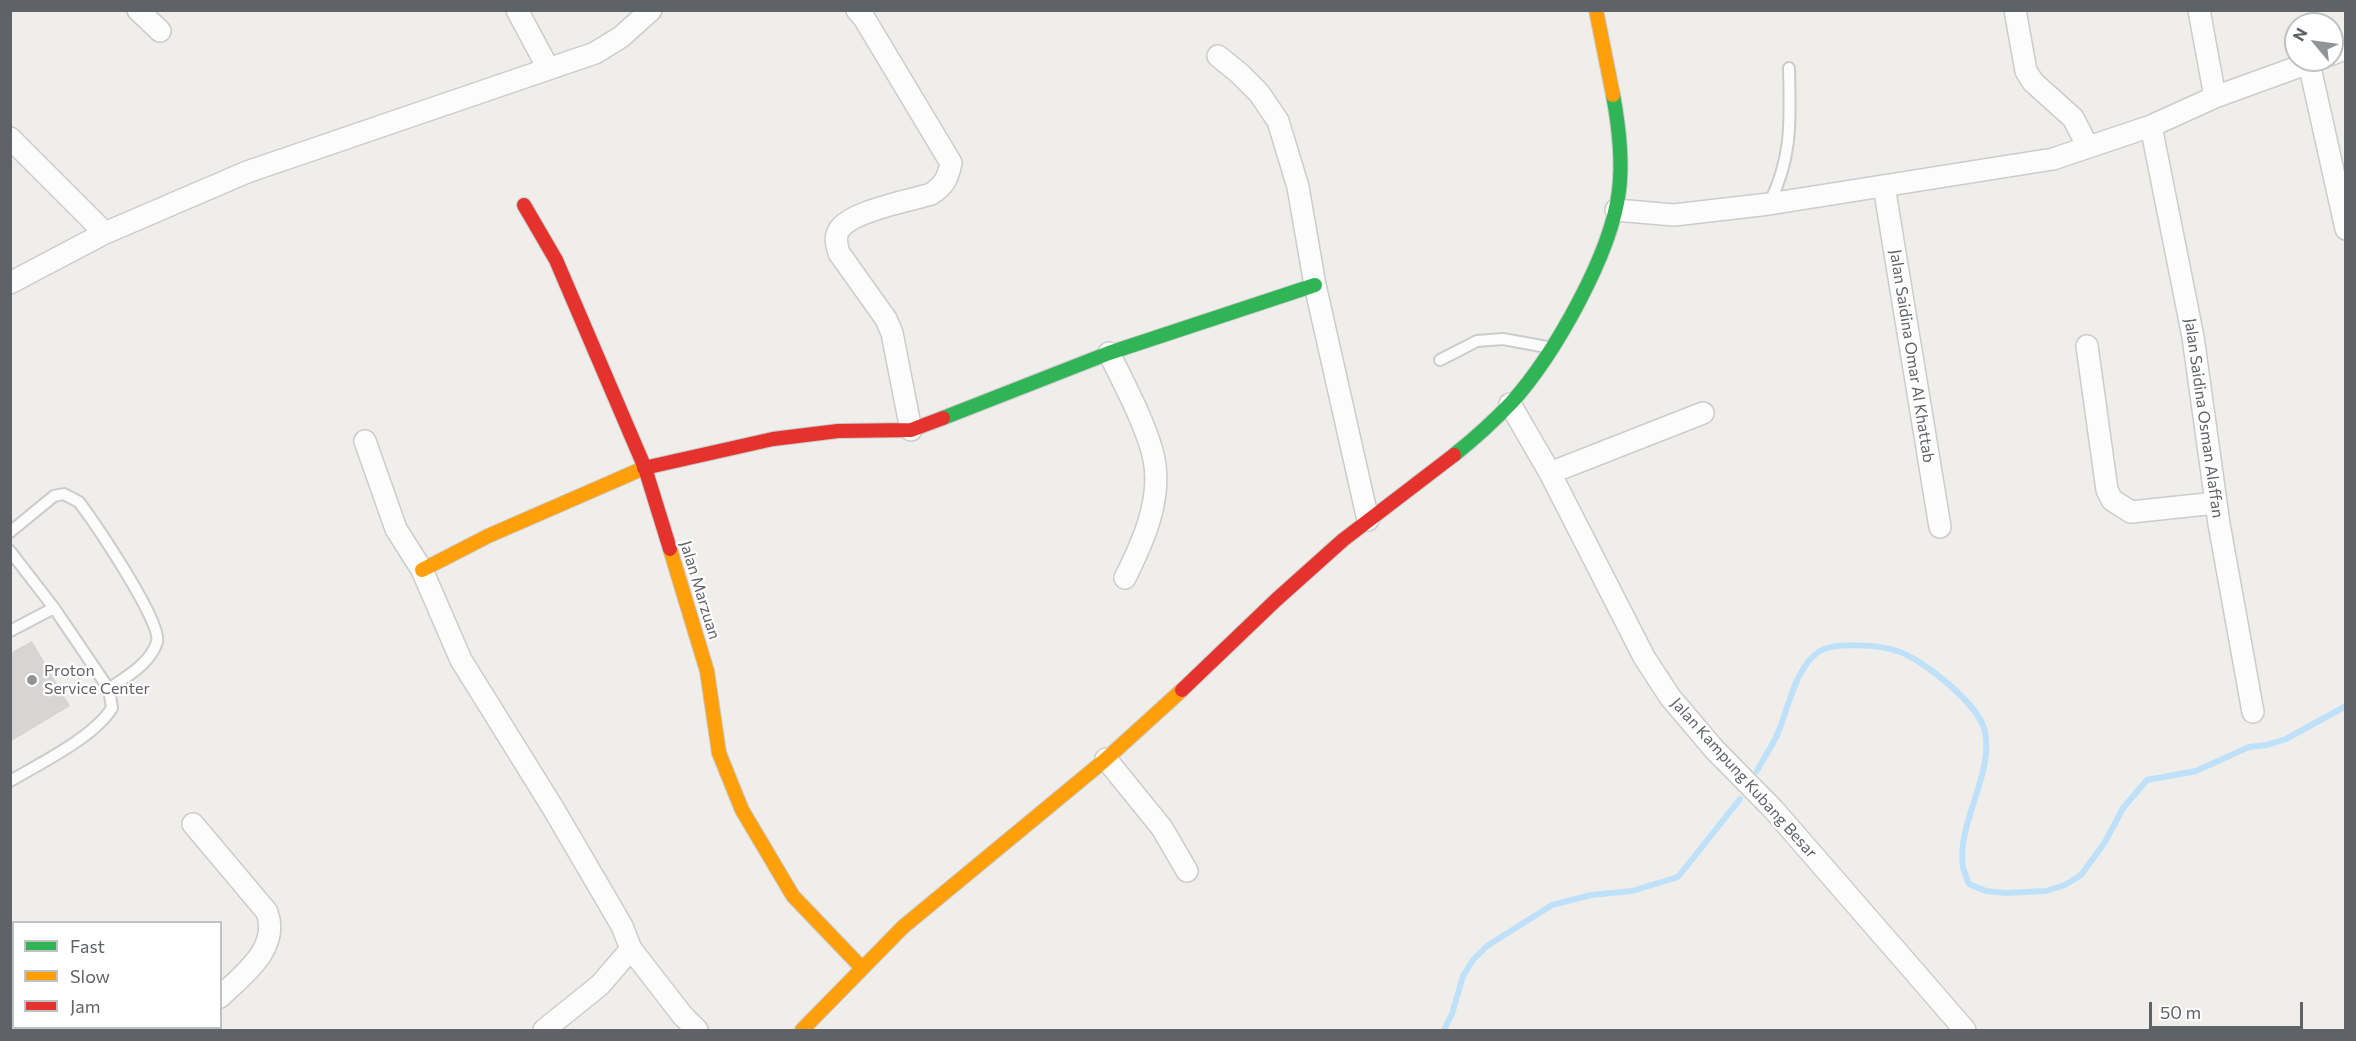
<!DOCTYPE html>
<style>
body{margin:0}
#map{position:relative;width:2356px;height:1041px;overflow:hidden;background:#efeeea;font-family:Commissioner,sans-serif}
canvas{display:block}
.frame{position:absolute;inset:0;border:12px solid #5f6368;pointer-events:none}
.legend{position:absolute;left:12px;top:921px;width:210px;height:108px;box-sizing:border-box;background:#fff;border:2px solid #bfc1c3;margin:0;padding:8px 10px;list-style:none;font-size:18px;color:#5f6368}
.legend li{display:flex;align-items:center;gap:12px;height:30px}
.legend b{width:30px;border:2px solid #bfc1c3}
.north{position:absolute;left:2284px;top:12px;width:60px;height:60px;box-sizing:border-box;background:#fff;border:2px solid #bfc1c3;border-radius:50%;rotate:299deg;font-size:16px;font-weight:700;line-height:24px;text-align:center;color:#5f6368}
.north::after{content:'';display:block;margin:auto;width:21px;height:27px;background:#919496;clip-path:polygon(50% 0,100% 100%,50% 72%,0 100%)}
.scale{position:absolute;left:2149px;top:1002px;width:154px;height:27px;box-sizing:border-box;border:3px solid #5f6368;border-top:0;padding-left:8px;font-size:18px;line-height:21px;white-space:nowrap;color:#5f6368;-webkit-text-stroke:4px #fff;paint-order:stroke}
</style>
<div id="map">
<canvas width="2356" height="1041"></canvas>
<div class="frame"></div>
<ul class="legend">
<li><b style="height:8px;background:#30b455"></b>Fast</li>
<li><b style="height:8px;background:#ff9f0a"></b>Slow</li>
<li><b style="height:8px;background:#e5322d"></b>Jam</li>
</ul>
<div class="north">N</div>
<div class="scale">50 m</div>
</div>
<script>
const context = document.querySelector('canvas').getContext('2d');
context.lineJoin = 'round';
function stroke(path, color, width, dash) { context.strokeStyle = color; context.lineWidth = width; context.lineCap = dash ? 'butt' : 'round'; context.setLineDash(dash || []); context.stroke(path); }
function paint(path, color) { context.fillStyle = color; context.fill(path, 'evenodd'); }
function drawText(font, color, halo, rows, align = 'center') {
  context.font = font + ' Commissioner,sans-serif'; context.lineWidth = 4.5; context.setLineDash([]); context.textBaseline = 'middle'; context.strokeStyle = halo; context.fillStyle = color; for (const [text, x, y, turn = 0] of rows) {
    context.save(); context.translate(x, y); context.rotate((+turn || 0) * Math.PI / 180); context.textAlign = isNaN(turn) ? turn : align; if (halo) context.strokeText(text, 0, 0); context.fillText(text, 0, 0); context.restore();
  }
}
stroke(new Path2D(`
 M 1757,771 C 1763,759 1771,748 1777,735 C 1788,711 1795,666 1820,651 C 1835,642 1881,645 1897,651 C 1923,659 1980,705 1985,732 C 1994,774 1956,825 1963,867 C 1964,872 1967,878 1969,884 L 1986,891 L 2006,893 L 2046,891 L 2065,885 L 2081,875 L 2105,842 L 2123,808 L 2147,780 L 2196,771 L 2249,747 L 2267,745 L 2286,739 L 2346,706
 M 1444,1030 L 1452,1014 L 1463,976 L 1473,960 L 1487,946 L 1552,905 L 1591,895 L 1632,891 L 1678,877 L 1740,799`), '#bfe0f9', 6);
paint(new Path2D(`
 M 32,641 L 70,706 L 10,742 L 10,653 Z`), '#d6d5d3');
const lane = new Path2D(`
 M 1769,204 C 1793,156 1790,120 1789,68
 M 1440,360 L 1477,341 L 1503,339 L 1547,347
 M 10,532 L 54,496 L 64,494 L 79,502 C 94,522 163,623 157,642 C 150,664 127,676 109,689 L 54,608 L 10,551
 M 10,631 L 54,608
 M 10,781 C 41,763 94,737 112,708 L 109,689`);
const street = new Path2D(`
 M 138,10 L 160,31
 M 517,10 L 548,68
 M 857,10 L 864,18 L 951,163 C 948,178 944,186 931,194 C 909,201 851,211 839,230 C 834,238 837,246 839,253 L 886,319 L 892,333 L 911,430
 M 2015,10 L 2026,71 L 2033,82 L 2073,118 L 2088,147
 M 2199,10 L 2215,97
 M 2332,54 L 2346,48
 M 1218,56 L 1239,73 L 1259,93 L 1278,121 L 1298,187 L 1315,285 L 1368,520
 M 2309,63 L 2346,229
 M 2151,126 L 2193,337 L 2219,524 L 2253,712
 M 10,138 L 105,233
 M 1884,186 L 1940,527
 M 1616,210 L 1674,215 L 1769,204 L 2053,159 L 2151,126 L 2215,97 L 2317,60
 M 10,283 L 105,233 L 247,172 L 595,53 L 621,37 L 651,10
 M 2087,346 L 2107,490 L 2112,500 L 2131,512 L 2216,503
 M 1109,353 C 1124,384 1147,426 1154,459 C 1162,500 1143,542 1125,578
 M 1510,404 L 1550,473 L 1644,657 L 1670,697 L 1714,749 L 1773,809 L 1965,1030
 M 365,441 L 396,529 L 422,570 L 461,660 L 553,808 L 622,926 L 631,949 L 683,1016 L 697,1030
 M 1550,473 L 1703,413
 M 1106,759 L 1162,828 L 1187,871
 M 193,824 L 267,912 C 280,948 244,974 220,997
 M 186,1030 L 189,1028
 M 544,1030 L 600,985 L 631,949`);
const fast = new Path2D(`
 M 943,418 L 1109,353 L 1315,285
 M 1454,455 C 1474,439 1494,421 1512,402 C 1554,355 1611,255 1619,191 C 1623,159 1619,127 1613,95`);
const slow = new Path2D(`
 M 1596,10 L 1613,95
 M 670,549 L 707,671 L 719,753 L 742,810 L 793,896 L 861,967
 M 422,570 L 488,536 L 644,468
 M 802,1030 L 903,927 L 1105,760 L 1182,690`);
const jam = new Path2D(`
 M 524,205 L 556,260 L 645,468 L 670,549
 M 644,468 L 773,439 L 838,431 L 911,430 L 943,418
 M 1182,690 L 1276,600 L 1343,540 L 1454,455`);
stroke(lane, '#cbcccc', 14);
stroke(street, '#cbcccc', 24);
stroke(fast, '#cacacb', 16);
stroke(slow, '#cacacb', 16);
stroke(jam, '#cacacb', 16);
stroke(lane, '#fdfcfc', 10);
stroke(street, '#fdfcfc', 21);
stroke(fast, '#30b455', 14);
stroke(slow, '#ff9f0a', 14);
stroke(jam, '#e5322d', 14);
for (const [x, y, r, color] of [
 [32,680,6,"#919496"]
]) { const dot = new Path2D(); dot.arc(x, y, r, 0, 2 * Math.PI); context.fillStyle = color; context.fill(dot); stroke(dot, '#fff', 2); }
drawText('16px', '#5f6368', '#fff', [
 ["Jalan Saidina Omar Al Khattab",1912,356,81],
 ["Jalan Saidina Osman Alaffan",2204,418,82],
 ["Jalan Marzuan",700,590,73],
 ["Jalan Kampung Kubang Besar",1744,778,48]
]);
drawText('16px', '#5f6368', '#fff', [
 ["Proton",44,671],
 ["Service Center",44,689]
], 'left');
</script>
